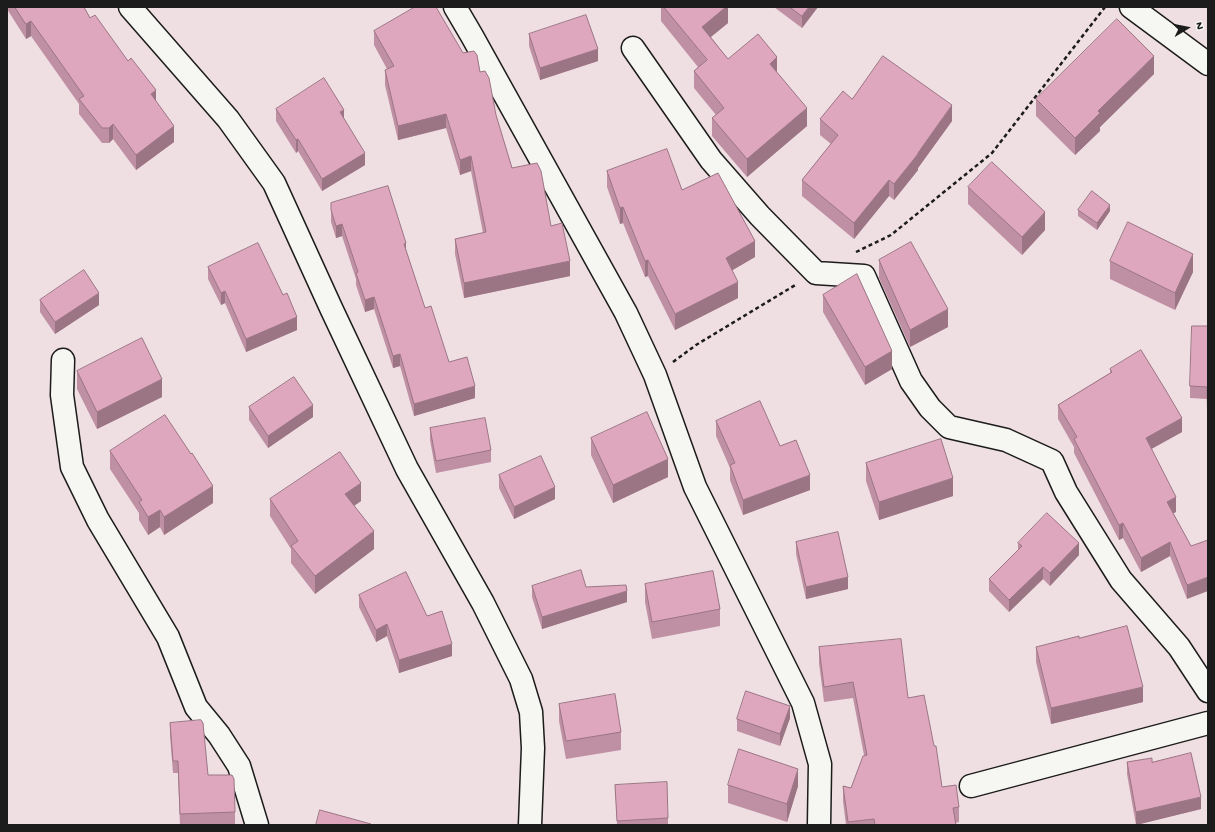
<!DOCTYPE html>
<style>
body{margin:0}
#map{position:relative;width:1215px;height:832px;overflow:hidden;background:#efdee2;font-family:"Gochi Hand",sans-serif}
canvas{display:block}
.frame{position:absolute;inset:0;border:8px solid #1c1c1c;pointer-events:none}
.north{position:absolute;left:1167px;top:8px;width:40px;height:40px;-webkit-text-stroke:3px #f6f6f2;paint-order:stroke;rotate:80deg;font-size:11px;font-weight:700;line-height:16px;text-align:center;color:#1c1c1c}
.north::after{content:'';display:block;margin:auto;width:14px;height:18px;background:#1c1c1c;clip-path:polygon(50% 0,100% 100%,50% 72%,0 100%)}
</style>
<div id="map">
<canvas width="1215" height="832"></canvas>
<div class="frame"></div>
<div class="north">N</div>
</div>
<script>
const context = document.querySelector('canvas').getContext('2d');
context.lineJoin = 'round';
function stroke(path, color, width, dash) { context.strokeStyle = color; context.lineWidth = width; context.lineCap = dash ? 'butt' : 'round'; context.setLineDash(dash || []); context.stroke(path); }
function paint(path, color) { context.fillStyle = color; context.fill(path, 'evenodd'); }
const minor = new Path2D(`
 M 130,7 L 228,119 L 274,183 L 331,308 L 407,469 L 483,603 L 521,679 L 531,712 L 533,748 L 530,825
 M 455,7 L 472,36 L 626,313 L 655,375 L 695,487 L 803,703 L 820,764 L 819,825
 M 1131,7 L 1208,64
 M 633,48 L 711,160 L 760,216 L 816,273 L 864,276 L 911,381 L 930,408 L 949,427 L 1006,440 L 1052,461 L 1066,492 L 1121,580 L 1179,647 L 1208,691
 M 63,360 L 62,395 L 72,467 L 98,520 L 168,637 L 196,707 L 219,735 L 239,766 L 257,825
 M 971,786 L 1208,723`);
stroke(minor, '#1c1c1c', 25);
stroke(new Path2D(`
 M 856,252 L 891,235 L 992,153 L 1105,7
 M 673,362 L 696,345 L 797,284`), '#1c1c1c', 2.5, [4, 3]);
stroke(minor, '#f6f6f2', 22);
paint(new Path2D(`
 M 7,7 L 84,7 L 90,18 L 156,101 L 174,142 L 136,170 L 113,139 L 109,143 L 102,143 L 79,114 L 79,104 L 31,36 L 26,39 L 7,9 Z
 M 661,7 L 728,7 L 728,23 L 711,37 L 728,59 L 777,73 L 807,126 L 747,177 L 712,136 L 712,118 L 716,115 L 694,88 L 694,71 L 698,67 L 661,21 Z
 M 774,7 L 818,7 L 802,28 Z
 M 374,31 L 463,53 L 480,72 L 496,115 L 512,168 L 551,226 L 570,276 L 464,298 L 455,254 L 455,239 L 483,233 L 471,171 L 460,175 L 446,128 L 398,140 L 385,85 L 385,70 L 387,69 L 374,45 Z
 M 529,34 L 598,61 L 540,80 L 529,46 Z
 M 1154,74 L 1100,127 L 1100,131 L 1075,155 L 1036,116 L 1036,99 Z
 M 852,99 L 952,121 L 918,168 L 918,170 L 894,200 L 889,196 L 854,239 L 802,196 L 802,180 L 831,144 L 820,135 L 820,119 Z
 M 276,109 L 344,118 L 365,165 L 322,191 L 298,151 L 296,153 L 276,121 Z
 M 607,171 L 682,190 L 755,257 L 732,270 L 738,298 L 675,330 L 648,276 L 645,277 L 623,223 L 620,224 L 607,187 Z
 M 968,187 L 1045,230 L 1022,255 L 968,204 Z
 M 331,203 L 406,251 L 425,308 L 449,362 L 475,398 L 414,416 L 400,366 L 393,368 L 374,309 L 365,312 L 356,285 L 356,279 L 342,236 L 336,238 L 331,222 Z
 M 1078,210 L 1110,211 L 1097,230 L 1078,216 Z
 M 879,260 L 948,327 L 910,347 L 879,278 Z
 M 1110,261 L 1193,272 L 1175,310 L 1110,279 Z
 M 208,267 L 283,295 L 297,330 L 246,352 L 225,303 L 221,305 L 208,279 Z
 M 823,295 L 892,369 L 865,385 L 823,312 Z
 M 40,300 L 99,305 L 55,334 L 40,312 Z
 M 1208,326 L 1207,399 L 1190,398 L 1190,386 Z
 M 1110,369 L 1182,432 L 1151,449 L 1176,512 L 1173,513 L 1191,546 L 1187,599 L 1170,556 L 1141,572 L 1123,538 L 1119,540 L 1074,453 L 1074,447 L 1058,419 L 1058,405 L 1110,373 Z
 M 77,371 L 162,397 L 97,429 L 77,389 Z
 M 249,407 L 313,417 L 268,448 L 249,420 Z
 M 716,421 L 780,446 L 810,490 L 743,515 L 730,480 L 730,468 L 716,436 Z
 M 430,428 L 491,450 L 491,462 L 436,473 L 430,440 Z
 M 591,438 L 668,477 L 613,503 L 591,455 Z
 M 110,451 L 213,503 L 164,535 L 160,527 L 148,535 L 139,520 L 139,513 L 110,469 Z
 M 866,463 L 953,496 L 879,520 L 866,481 Z
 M 499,475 L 555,499 L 514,519 L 499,488 Z
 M 270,499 L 361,501 L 354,506 L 374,549 L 315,594 L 291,563 L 291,549 L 270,516 Z
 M 796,542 L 848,589 L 806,599 L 796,554 Z
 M 1018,543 L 1079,555 L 1050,586 L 1043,579 L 1009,612 L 989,591 L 989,579 L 1018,550 Z
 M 645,584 L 720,609 L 720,626 L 652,639 L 645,602 Z
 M 532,586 L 586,587 L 627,602 L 542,629 L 532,597 Z
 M 359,595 L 427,616 L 452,656 L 399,673 L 387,636 L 376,642 L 359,607 Z
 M 819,647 L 908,698 L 942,787 L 959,807 L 959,822 L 955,823 L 956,825 L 846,825 L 843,801 L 843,786 L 851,788 L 864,755 L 853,698 L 824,702 L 819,663 Z
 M 1036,647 L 1143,702 L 1051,724 L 1036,662 Z
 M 559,704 L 621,732 L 621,750 L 566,759 L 559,721 Z
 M 790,718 L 780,746 L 737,731 L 737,719 Z
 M 170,723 L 235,812 L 235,824 L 180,825 L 178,773 L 173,773 L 170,735 Z
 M 1127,762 L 1152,762 L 1201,809 L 1136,825 L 1127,774 Z
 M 615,785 L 668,818 L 668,825 L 617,825 Z
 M 728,785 L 798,786 L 787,822 L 728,803 Z`), '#bf90a3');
paint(new Path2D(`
 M 726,7 L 728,7 L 728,23 L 702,44 L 702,27 Z
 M 809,7 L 818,7 L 802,28 L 802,16 Z
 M 31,21 L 31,36 L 26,39 L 26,24 Z
 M 598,49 L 598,61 L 540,80 L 540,68 Z
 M 1154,56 L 1154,74 L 1100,127 L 1100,131 L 1075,155 L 1075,138 L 1098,111 Z
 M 777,57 L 777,75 L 770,64 Z
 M 156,90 L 156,105 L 151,94 Z
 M 952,105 L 952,121 L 918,168 L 918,170 L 894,200 L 894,184 L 918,153 Z
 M 807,108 L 807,126 L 747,177 L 747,159 Z
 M 344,110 L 344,122 L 340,112 Z
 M 446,114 L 446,128 L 398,140 L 398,126 Z
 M 113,124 L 113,139 L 109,143 L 109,128 Z
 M 174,126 L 174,142 L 136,170 L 136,155 Z
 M 298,139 L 298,151 L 296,153 L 296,140 Z
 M 365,153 L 365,165 L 322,191 L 322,179 Z
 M 471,156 L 471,171 L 460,175 L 460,160 Z
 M 889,180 L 889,196 L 854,239 L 854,223 Z
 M 1110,205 L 1110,211 L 1097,230 L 1097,223 Z
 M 623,207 L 623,223 L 620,224 L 620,208 Z
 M 1045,212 L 1045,230 L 1022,255 L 1022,237 Z
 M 342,224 L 342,236 L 336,238 L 336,226 Z
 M 755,241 L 755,257 L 726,274 L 726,258 Z
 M 406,243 L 406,255 L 404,244 Z
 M 1193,254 L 1193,272 L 1175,310 L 1175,293 Z
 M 648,260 L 648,276 L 645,277 L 645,261 Z
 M 570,261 L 570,276 L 464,298 L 464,283 Z
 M 738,282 L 738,298 L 675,330 L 675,314 Z
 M 225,291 L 225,303 L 221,305 L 221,293 Z
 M 99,293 L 99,305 L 55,334 L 55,322 Z
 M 374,297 L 374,309 L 365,312 L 365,300 Z
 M 948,309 L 948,327 L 910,347 L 910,330 Z
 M 297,317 L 297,330 L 246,352 L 246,339 Z
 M 892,351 L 892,369 L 865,385 L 865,367 Z
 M 400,354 L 400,366 L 393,368 L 393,356 Z
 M 162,379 L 162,397 L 97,429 L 97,412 Z
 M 475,386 L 475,398 L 414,416 L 414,404 Z
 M 313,405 L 313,417 L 268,448 L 268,436 Z
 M 1182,418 L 1182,432 L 1146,452 L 1146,438 Z
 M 668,459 L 668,477 L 613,503 L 613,485 Z
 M 810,475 L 810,490 L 743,515 L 743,500 Z
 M 953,478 L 953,496 L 879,520 L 879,502 Z
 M 361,483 L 361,501 L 345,512 L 345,494 Z
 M 213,486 L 213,503 L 164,535 L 164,517 Z
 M 555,487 L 555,499 L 514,519 L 514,507 Z
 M 1176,497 L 1176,512 L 1167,516 L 1167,502 Z
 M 160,510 L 160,527 L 148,535 L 148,517 Z
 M 1123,523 L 1123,538 L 1119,540 L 1119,525 Z
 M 374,531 L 374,549 L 315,594 L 315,576 Z
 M 1170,542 L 1170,556 L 1141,572 L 1141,558 Z
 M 1079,543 L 1079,555 L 1050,586 L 1050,573 Z
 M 1043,567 L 1043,579 L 1009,612 L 1009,600 Z
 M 848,577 L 848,589 L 806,599 L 806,587 Z
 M 1208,577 L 1208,591 L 1187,599 L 1187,585 Z
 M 627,591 L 627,602 L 542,629 L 542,617 Z
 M 387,624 L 387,636 L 376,642 L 376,630 Z
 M 452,644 L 452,656 L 399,673 L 399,660 Z
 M 1143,687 L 1143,702 L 1051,724 L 1051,708 Z
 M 790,706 L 790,718 L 780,746 L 780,734 Z
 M 798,769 L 798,786 L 787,822 L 787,804 Z
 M 1201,797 L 1201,809 L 1136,825 L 1136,812 Z`), '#9b7584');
const building = new Path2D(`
 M 15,7 L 84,7 L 90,18 L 95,15 L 128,61 L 131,58 L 156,90 L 151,94 L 174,126 L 136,155 L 113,124 L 109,128 L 102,128 L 79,99 L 84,96 L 31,21 L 26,24 Z
 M 415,7 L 436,7 L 463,53 L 474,51 L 477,55 L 480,72 L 485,71 L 489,78 L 496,115 L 512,168 L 537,163 L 541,171 L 551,226 L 562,223 L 570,261 L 464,283 L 455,239 L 486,232 L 471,156 L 460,160 L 446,114 L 398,126 L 385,70 L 394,66 L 374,31 Z
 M 664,7 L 726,7 L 702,27 L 728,59 L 758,34 L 777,57 L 770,64 L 807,108 L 747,159 L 712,118 L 724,108 L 694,71 L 707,60 Z
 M 790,7 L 809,7 L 802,16 Z
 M 586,15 L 598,49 L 540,68 L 529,34 Z
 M 1117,19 L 1154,56 L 1098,111 L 1100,113 L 1075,138 L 1036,99 Z
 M 883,56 L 952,105 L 918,153 L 918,154 L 894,184 L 889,180 L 854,223 L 802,180 L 838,135 L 820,119 L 843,91 L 852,99 Z
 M 324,78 L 344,110 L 340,112 L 365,153 L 322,179 L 298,139 L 296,140 L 276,109 Z
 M 667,149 L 682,190 L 718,173 L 755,241 L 726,258 L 738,282 L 675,314 L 648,260 L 645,261 L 623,207 L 620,208 L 607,171 Z
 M 992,162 L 1045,212 L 1022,237 L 968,187 Z
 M 388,186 L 406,243 L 404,244 L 425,308 L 431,306 L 449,362 L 467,357 L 475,386 L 414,404 L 400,354 L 393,356 L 374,297 L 365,300 L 356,273 L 358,272 L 342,224 L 336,226 L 331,210 L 331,203 Z
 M 1092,191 L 1110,205 L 1097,223 L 1078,210 Z
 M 1128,222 L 1193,254 L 1175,293 L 1110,261 Z
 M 911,242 L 948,309 L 910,330 L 879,260 Z
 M 258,243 L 283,295 L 287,293 L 297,317 L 246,339 L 225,291 L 221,293 L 208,267 Z
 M 84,270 L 99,293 L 55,322 L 40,300 Z
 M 857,274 L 892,351 L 865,367 L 823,295 Z
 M 1192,326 L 1208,326 L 1208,433 L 1207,387 L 1190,386 Z
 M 142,338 L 162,379 L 97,412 L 77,371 Z
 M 1141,350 L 1165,389 L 1182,418 L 1146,438 L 1176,497 L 1167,502 L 1191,546 L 1208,540 L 1208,577 L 1187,585 L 1170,542 L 1141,558 L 1123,523 L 1119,525 L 1074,439 L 1077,437 L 1058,405 L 1112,372 L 1110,369 Z
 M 294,377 L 313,405 L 268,436 L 249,407 Z
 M 760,401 L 780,446 L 796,440 L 810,475 L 743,500 L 730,465 L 735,463 L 716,421 Z
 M 647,412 L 668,459 L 613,485 L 591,438 Z
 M 165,415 L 191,454 L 192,453 L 213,486 L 164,517 L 160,510 L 148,517 L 139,502 L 142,500 L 110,451 Z
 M 485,418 L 491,450 L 436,461 L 430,428 Z
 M 941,439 L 953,478 L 879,502 L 866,463 Z
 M 340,452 L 361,483 L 345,494 L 374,531 L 315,576 L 291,546 L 298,541 L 270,499 Z
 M 541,456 L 555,487 L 514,507 L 499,475 Z
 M 1047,513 L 1079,543 L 1050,573 L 1043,567 L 1009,600 L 989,579 L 1022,546 L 1018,543 Z
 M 838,532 L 848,577 L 806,587 L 796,542 Z
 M 581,570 L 586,587 L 626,585 L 627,591 L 542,617 L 532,586 Z
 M 713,571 L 720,609 L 652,622 L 645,584 Z
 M 406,572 L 427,616 L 442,611 L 452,644 L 399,660 L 387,624 L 376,630 L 359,595 Z
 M 1127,626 L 1143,687 L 1051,708 L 1036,647 L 1079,636 L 1079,638 Z
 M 901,639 L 908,698 L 924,695 L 934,746 L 936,746 L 942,787 L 956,785 L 959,807 L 953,808 L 956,825 L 875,825 L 874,819 L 848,822 L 843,786 L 851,788 L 863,756 L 867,755 L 853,682 L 824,687 L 819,647 Z
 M 746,691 L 790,706 L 780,734 L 737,719 Z
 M 615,694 L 621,732 L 566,741 L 559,704 Z
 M 201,720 L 203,723 L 208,775 L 232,775 L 234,779 L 235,812 L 180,814 L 178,761 L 173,761 L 170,723 Z
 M 739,749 L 798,769 L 787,804 L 728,785 Z
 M 1191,753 L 1201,797 L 1136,812 L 1127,762 L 1152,758 L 1152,762 Z
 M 667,782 L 668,818 L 617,821 L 615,785 Z
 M 320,810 L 371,824 L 371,825 L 316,825 Z`);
paint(building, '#dea7bd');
stroke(building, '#9b7584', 1);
</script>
